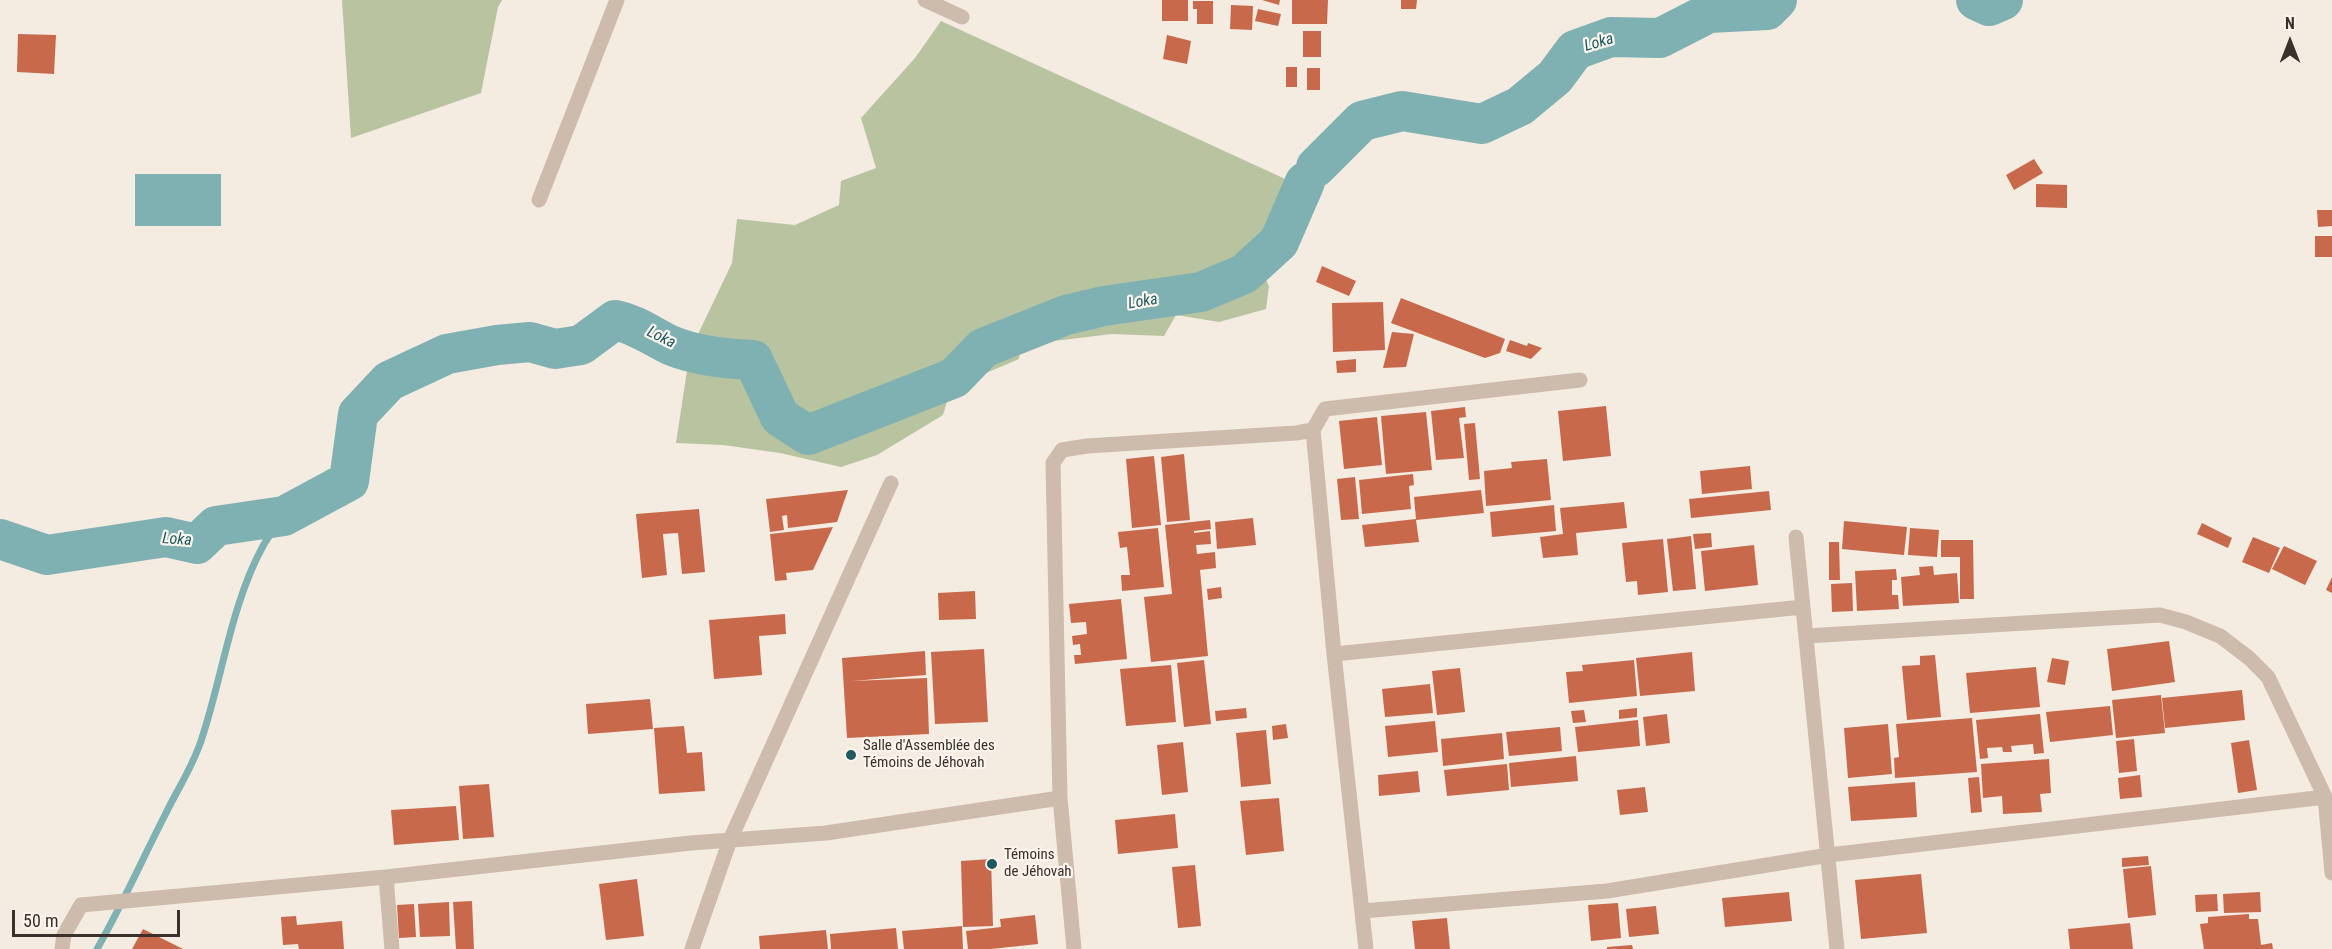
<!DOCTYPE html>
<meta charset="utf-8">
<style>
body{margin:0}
#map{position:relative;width:2332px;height:949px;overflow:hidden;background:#f4ebe1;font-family:"Roboto Condensed",sans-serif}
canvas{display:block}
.north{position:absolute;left:2260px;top:12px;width:60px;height:60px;-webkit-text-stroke:4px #fbf5ee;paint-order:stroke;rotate:0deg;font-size:16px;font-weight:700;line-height:24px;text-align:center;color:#3b302b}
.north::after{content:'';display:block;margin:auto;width:21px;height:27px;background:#3b302b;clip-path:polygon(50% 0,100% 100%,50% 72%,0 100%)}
.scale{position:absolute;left:12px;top:910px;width:168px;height:27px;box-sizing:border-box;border:3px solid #3b302b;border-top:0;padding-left:8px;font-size:18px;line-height:21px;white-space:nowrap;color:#3b302b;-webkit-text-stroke:4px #fbf5ee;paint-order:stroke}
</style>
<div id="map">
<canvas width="2332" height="949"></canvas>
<div class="north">N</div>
<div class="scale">50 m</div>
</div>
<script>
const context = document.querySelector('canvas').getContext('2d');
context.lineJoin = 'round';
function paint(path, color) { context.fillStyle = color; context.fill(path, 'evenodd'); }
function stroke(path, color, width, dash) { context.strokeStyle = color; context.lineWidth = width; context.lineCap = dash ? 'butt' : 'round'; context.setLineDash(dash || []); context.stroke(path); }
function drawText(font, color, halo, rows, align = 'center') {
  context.font = font + ' "Roboto Condensed",sans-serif'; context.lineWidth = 4.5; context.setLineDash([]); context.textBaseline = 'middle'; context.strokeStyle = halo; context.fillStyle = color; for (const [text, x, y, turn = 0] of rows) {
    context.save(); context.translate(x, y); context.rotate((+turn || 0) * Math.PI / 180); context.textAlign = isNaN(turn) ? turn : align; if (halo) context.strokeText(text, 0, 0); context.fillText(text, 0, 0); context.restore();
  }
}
paint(new Path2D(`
 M 342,0 L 502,0 L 498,7 L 481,93 L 351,138 Z
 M 941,21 L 1294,183 L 1279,220 L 1257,262 L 1269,286 L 1266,309 L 1219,322 L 1176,315 L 1164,336 L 1112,334 L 1021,345 L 1019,359 L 951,388 L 943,415 L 877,455 L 841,467 L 780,453 L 723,445 L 676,443 L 690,351 L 732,263 L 737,219 L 795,225 L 839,205 L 841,181 L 876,168 L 861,118 L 915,58 Z`), '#b8c4a0');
paint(new Path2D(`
 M 135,174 L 221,174 L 221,226 L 135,226 Z`), '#7fb0b2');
stroke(new Path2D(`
 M 97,949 C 122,905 142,860 165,815 C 177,790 192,768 201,741 C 222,679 231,604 263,546 C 269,535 277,526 284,516`), '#7fb0b2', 7);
stroke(new Path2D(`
 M 1976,0 L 1989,6 L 2003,0
 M 1316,167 L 1362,121 L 1402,111 L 1482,124 L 1520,106 L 1555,77 L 1575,50 L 1611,37 L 1660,38 L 1709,13 L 1767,10 L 1777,0
 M 0,539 L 47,555 L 166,537 L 197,544 L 216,526 L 284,516 L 349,481 L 358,414 L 389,381 L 447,354 L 497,345 L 530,342 L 555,349 L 581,345 L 615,320 C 636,324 651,336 670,345 C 696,356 725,359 753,360 L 780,417 L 808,435 L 954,378 L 983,348 L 1066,315 L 1104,306 L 1201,292 L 1244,274 L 1279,242 L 1305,182`), '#7fb0b2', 40);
paint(new Path2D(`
 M 1162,0 L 1188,0 L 1188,21 L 1162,21 Z
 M 1262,0 L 1280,0 L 1279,5 Z
 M 1292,0 L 1328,0 L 1327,24 L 1292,24 Z
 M 1401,0 L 1417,0 L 1416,9 L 1401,9 Z
 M 1193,1 L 1213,1 L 1213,24 L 1197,24 L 1197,9 L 1193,9 Z
 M 1231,5 L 1253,6 L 1252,30 L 1230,29 Z
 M 1258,9 L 1281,14 L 1278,26 L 1255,21 Z
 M 1303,31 L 1321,31 L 1321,57 L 1303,57 Z
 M 18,34 L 56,35 L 54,74 L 17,72 Z
 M 1167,35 L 1191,41 L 1187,64 L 1163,59 Z
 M 1286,67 L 1297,67 L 1297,87 L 1286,87 Z
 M 1307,68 L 1320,68 L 1320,90 L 1307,90 Z
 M 2034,159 L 2043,173 L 2014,190 L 2006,175 Z
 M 2036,184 L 2067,185 L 2067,208 L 2036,207 Z
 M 2317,210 L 2332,210 L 2332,226 L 2318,227 Z
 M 2315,236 L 2332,236 L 2332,257 L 2315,257 Z
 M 1322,266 L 1356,281 L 1349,296 L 1316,282 Z
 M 1401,298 L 1505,339 L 1500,353 L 1485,358 L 1391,323 Z
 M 1383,302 L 1385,350 L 1333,352 L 1332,303 Z
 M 1392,332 L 1414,334 L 1406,367 L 1383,368 Z
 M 1510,340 L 1527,346 L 1528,343 L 1542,348 L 1531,359 L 1506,351 Z
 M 1356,359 L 1356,372 L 1337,373 L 1336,361 Z
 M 1606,406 L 1611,456 L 1563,461 L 1558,411 Z
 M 1465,407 L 1466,417 L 1459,418 L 1464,458 L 1436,460 L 1431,411 Z
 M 1426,412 L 1432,470 L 1386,474 L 1381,416 Z
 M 1377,417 L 1382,465 L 1344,469 L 1339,421 Z
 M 1475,423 L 1480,479 L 1469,480 L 1464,424 Z
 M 1184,454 L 1190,520 L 1167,522 L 1161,457 Z
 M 1154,456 L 1161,525 L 1132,528 L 1126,459 Z
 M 1547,459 L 1551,500 L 1486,506 L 1484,471 L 1512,468 L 1511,462 Z
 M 1750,466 L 1752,489 L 1702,494 L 1700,471 Z
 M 1413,474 L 1414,485 L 1409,486 L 1411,509 L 1362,514 L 1359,480 Z
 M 1355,477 L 1359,519 L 1341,520 L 1337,479 Z
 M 848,490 L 837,522 L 788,528 L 787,515 L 782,516 L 784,530 L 770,532 L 766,499 Z
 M 1481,490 L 1484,513 L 1416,520 L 1419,542 L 1365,547 L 1362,525 L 1416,519 L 1414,497 Z
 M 1769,491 L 1771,510 L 1691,518 L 1689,499 Z
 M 1624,502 L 1627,528 L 1576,533 L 1578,555 L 1543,558 L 1540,537 L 1563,534 L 1560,508 Z
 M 1554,505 L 1556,531 L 1492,537 L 1490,512 Z
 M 699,509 L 705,572 L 682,574 L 678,533 L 663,534 L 667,575 L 642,578 L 636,514 Z
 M 1253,518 L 1256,545 L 1217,549 L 1215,522 Z
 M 1210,520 L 1211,529 L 1194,531 L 1194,533 L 1210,531 L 1211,544 L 1196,545 L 1197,554 L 1215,552 L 1216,568 L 1200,570 L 1208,656 L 1151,662 L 1144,597 L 1172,594 L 1165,525 Z
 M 1844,521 L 1907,527 L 1904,555 L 1842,549 Z
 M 2202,523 L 2232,538 L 2228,548 L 2197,534 Z
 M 833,527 L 813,570 L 786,573 L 787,580 L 775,581 L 770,534 Z
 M 1158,528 L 1164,587 L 1122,591 L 1121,575 L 1130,575 L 1127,547 L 1120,548 L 1118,532 Z
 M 1910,528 L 1939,530 L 1937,557 L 1908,555 Z
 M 1711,533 L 1712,547 L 1695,549 L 1693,534 Z
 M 1691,536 L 1696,589 L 1673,591 L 1667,539 Z
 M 2253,537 L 2280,548 L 2269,573 L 2242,562 Z
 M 1663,539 L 1668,592 L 1638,595 L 1637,581 L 1626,582 L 1622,543 Z
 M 1941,540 L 1973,540 L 1974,599 L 1960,599 L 1960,557 L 1941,557 Z
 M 1829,542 L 1839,542 L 1840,580 L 1829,580 Z
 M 1754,545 L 1758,585 L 1705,591 L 1701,551 Z
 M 2284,546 L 2317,561 L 2305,585 L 2272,569 Z
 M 1933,566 L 1934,575 L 1957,573 L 1959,603 L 1903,606 L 1901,577 L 1920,575 L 1919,567 Z
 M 1896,569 L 1897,580 L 1892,580 L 1892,595 L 1898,595 L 1899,609 L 1857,611 L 1855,571 Z
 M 2332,577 L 2332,593 L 2326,590 Z
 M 1852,583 L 1853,611 L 1832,612 L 1831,584 Z
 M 1221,587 L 1222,598 L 1208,600 L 1207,589 Z
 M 975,591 L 976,619 L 939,620 L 938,593 Z
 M 1121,599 L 1127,659 L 1075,664 L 1074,655 L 1081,655 L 1080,644 L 1073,645 L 1072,636 L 1087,634 L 1086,622 L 1071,623 L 1069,604 Z
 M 785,614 L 786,634 L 759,636 L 762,675 L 714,679 L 709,620 Z
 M 2169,641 L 2175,682 L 2112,691 L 2107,649 Z
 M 984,649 L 988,722 L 935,724 L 931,652 Z
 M 925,651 L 926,675 L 852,681 L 927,678 L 929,734 L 847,738 L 842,658 Z
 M 1692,652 L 1695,691 L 1640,696 L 1636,658 Z
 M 1935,655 L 1941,717 L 1907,720 L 1902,666 L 1920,665 L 1920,656 Z
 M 2052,658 L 2069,661 L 2065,685 L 2047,682 Z
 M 1204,660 L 1211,724 L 1184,727 L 1177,663 Z
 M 1634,660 L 1637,696 L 1569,703 L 1566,672 L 1583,671 L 1582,665 Z
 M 1171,665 L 1176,722 L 1126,726 L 1120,669 Z
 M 2036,667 L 2040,707 L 1970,713 L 1966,673 Z
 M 1460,668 L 1465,712 L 1437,715 L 1432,671 Z
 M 1430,684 L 1433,713 L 1385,717 L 1382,689 Z
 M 2242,690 L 2245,720 L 2165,728 L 2162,698 Z
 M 2161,695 L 2165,733 L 2116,738 L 2112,700 Z
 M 650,699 L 653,729 L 588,734 L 586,704 Z
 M 2110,706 L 2113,735 L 2050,742 L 2046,712 Z
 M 1246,708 L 1247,718 L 1216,721 L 1215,711 Z
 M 1637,708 L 1637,717 L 1619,719 L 1619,710 Z
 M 1584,710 L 1586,722 L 1573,723 L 1571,711 Z
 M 1667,714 L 1670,743 L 1646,746 L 1643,717 Z
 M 2040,714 L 2044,753 L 2034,754 L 2033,744 L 2011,746 L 2012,752 L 2003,752 L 2002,747 L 1987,748 L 1988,758 L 1980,759 L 1976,720 Z
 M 1972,718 L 1977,772 L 1895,778 L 1894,758 L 1899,757 L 1896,724 Z
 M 1638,720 L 1640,746 L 1578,752 L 1575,727 Z
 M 1435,721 L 1438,752 L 1388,757 L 1385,726 Z
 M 1286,724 L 1288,738 L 1273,740 L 1272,726 Z
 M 1888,724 L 1892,774 L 1848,778 L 1844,728 Z
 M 684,726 L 687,753 L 702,752 L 705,791 L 659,794 L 654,728 Z
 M 1560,727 L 1562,751 L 1509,756 L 1506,732 Z
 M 1266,730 L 1271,784 L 1241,787 L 1236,733 Z
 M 1502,733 L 1504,759 L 1443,766 L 1441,739 Z
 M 2134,739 L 2137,771 L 2119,773 L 2116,741 Z
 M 2249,740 L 2257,790 L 2238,793 L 2231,743 Z
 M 1183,742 L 1188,792 L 1162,795 L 1157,745 Z
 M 1576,756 L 1578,781 L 1511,787 L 1509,763 Z
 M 2049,759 L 2051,793 L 2040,794 L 2042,812 L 2003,814 L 2002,796 L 1983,798 L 1981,764 Z
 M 1507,764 L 1509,790 L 1447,796 L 1444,770 Z
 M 1418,771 L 1420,792 L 1379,796 L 1378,775 Z
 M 2140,775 L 2142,797 L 2120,799 L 2118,778 Z
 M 1979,777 L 1982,812 L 1971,813 L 1968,778 Z
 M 1915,782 L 1917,817 L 1851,821 L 1848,787 Z
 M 489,784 L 494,837 L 463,839 L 459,786 Z
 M 1645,787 L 1648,812 L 1620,815 L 1617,790 Z
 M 1279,798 L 1284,851 L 1246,855 L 1240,801 Z
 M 456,806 L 459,840 L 394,845 L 391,810 Z
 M 1175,814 L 1178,848 L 1118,854 L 1115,820 Z
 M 2148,856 L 2149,865 L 2122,867 L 2122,858 Z
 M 991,859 L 993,926 L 963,927 L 961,861 Z
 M 1195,865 L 1201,926 L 1178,928 L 1172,867 Z
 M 2151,866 L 2156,915 L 2128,918 L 2123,869 Z
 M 1921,874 L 1927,933 L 1861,939 L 1855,880 Z
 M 637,879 L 644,936 L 606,940 L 599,884 Z
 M 1789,892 L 1792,921 L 1725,927 L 1722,898 Z
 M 2260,892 L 2261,912 L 2224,913 L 2223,894 Z
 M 2217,894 L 2218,911 L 2196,912 L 2195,895 Z
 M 472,901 L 474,949 L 456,949 L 453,902 Z
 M 449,902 L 450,936 L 420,937 L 418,904 Z
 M 1618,903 L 1621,938 L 1591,941 L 1588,905 Z
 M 414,904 L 416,937 L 399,938 L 397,905 Z
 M 1656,906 L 1659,934 L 1629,937 L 1626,909 Z
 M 2249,914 L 2249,919 L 2258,919 L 2261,945 L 2272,943 L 2273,949 L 2204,949 L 2200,924 L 2208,923 L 2208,917 Z
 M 1035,915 L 1038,944 L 991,949 L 968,949 L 966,931 L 1001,927 L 1000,919 Z
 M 296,916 L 297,925 L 342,921 L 344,949 L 299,949 L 298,944 L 283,945 L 281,917 Z
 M 1447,918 L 1450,949 L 1415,949 L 1412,921 Z
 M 2130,923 L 2133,949 L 2070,949 L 2068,929 Z
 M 962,926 L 963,949 L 904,949 L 902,931 Z
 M 896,928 L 898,949 L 831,949 L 830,934 Z
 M 143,929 L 183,949 L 132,949 Z
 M 826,930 L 828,949 L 760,949 L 759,936 Z
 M 1632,945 L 1633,949 L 1607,949 L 1607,947 Z`), '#c8694b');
stroke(new Path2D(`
 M 925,0 L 962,17
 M 539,200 L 617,0
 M 1796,537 L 1837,949
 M 1806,636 L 2160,615 L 2186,622 L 2220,636 L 2249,658 L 2268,677 L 2325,797 L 2332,873
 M 1334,654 L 1803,607
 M 386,877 L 392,949
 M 1362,911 L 1607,891 L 1829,855 L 2325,797
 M 62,949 L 64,935 L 81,905 L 386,877 L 691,843 L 826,833 L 1060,798
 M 692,949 L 730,840 L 891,483
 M 1074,949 L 1060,798 L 1053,463 L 1062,450 L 1087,446 L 1296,433 L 1313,430
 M 1366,949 L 1334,654 L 1313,430 L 1325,409 L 1580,380`), '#cdbbac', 15);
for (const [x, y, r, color] of [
 [851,755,6,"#1f5a5e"],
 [992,864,6,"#1f5a5e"]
]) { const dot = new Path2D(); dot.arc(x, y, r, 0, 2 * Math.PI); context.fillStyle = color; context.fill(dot); stroke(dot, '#fbf5ee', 2); }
drawText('15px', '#3b302b', '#fbf5ee', [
 ["Salle d'Assemblée des",863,746],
 ["Témoins de Jéhovah",863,763],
 ["Témoins",1004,855],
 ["de Jéhovah",1004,872]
], 'left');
drawText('italic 16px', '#1f5a5e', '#fbf5ee', [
 ["Loka",1599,43,-16],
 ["Loka",1143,302,-10],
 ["Loka",661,338,26],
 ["Loka",177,540,4]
]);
</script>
